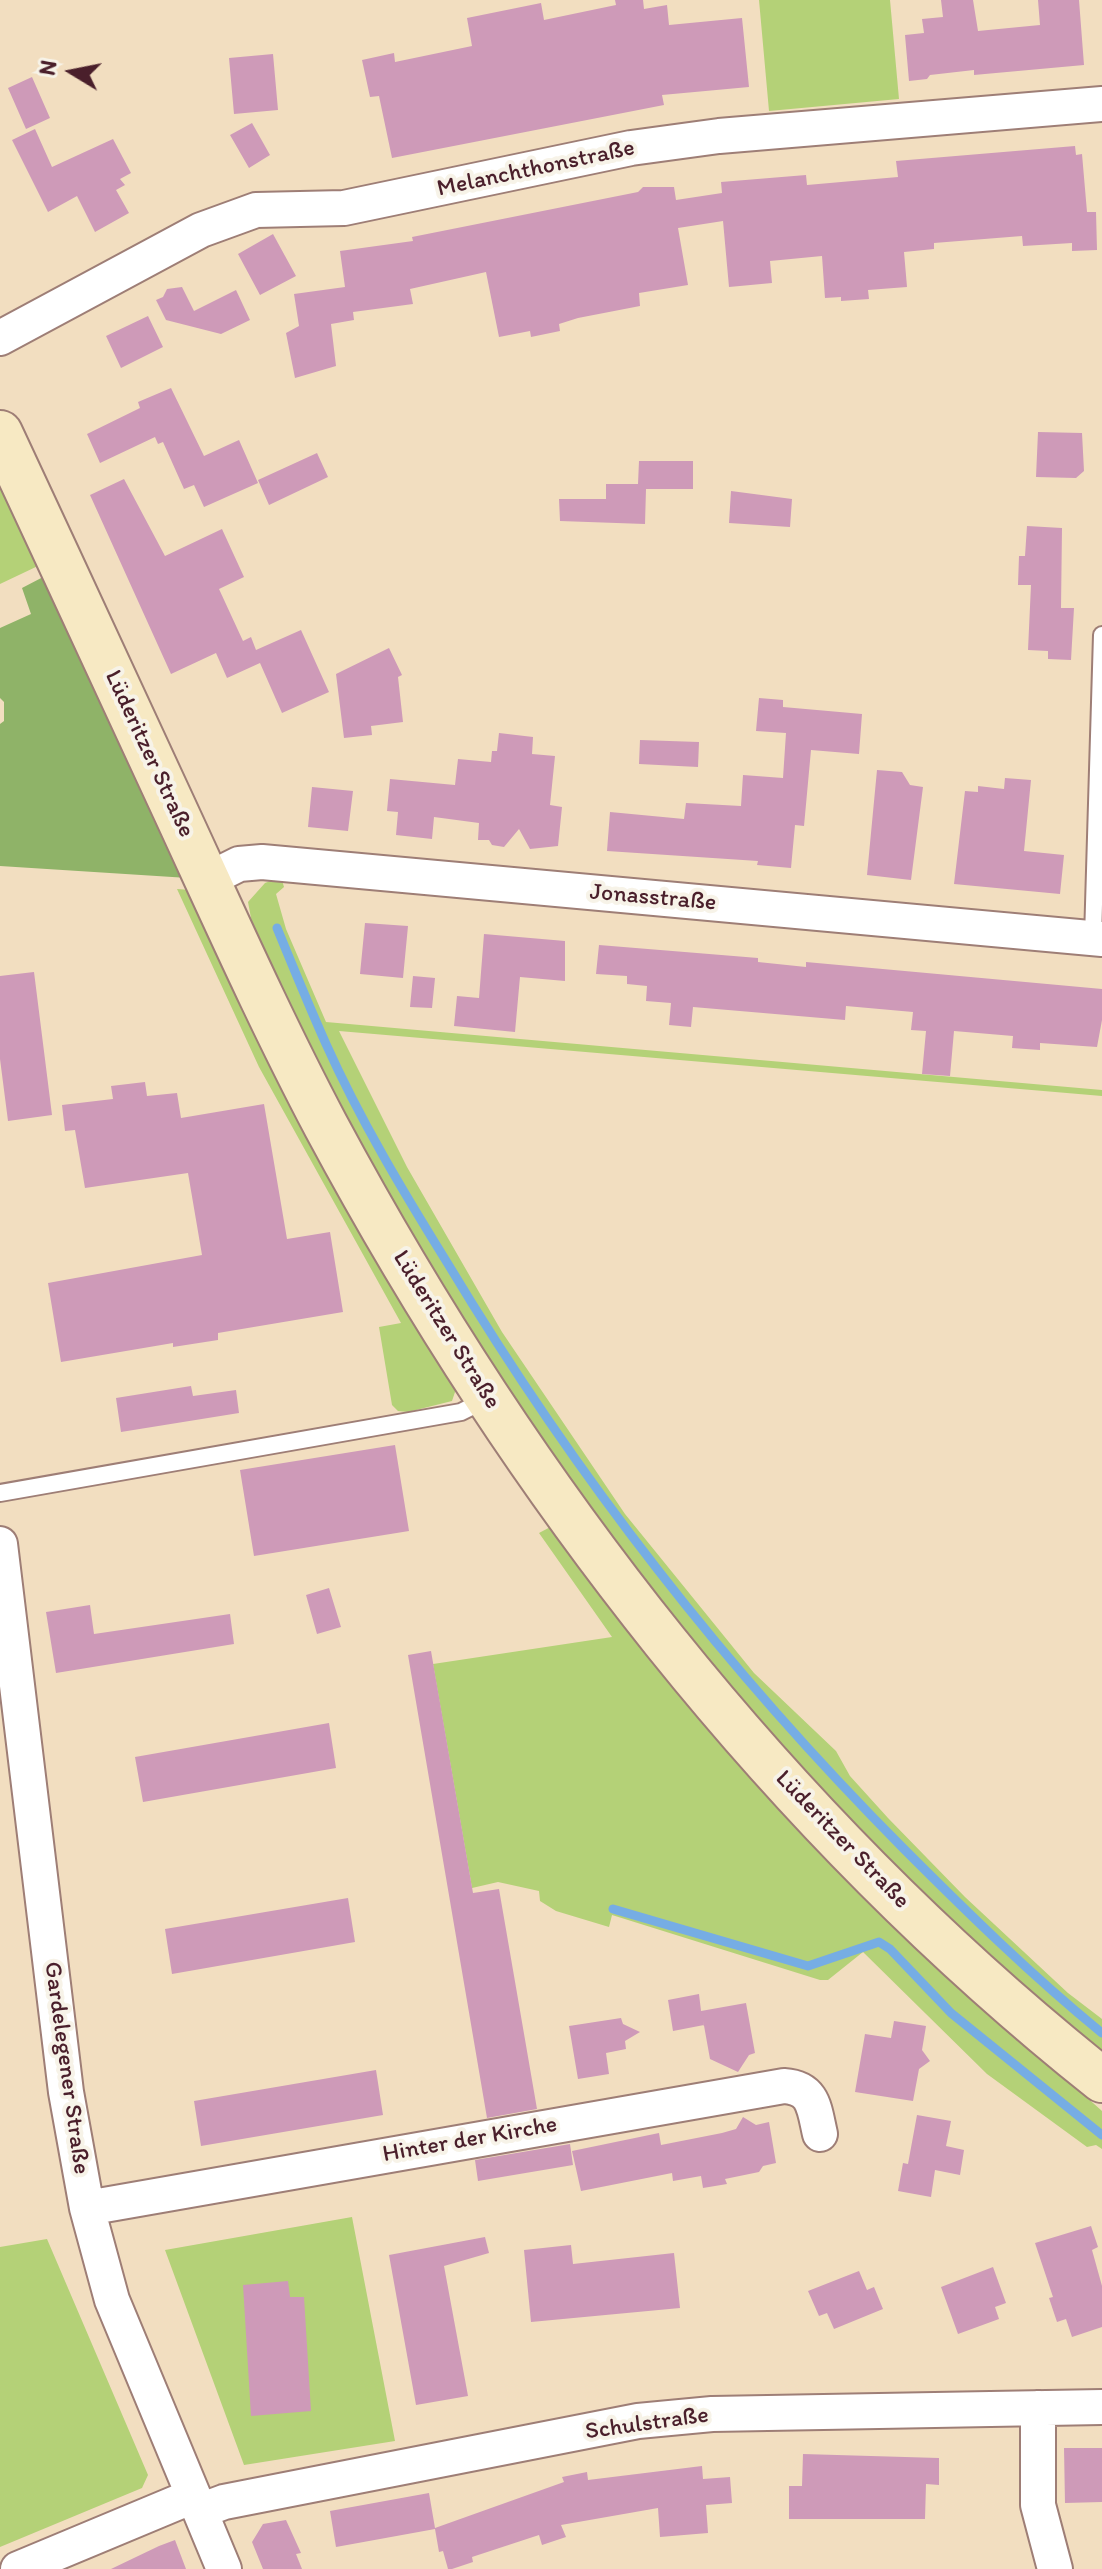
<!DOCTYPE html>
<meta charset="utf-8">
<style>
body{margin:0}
#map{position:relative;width:1102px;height:2569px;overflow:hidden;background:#f2dec0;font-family:Itim,sans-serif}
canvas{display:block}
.north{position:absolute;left:32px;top:32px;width:80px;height:80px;-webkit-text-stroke:6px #f7f3e8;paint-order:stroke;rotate:280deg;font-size:22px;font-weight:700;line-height:32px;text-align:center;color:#4a1f2b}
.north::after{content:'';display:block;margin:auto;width:28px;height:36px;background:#4a1f2b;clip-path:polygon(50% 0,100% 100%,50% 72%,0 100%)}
</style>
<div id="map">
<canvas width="1102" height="2569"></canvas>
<div class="north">N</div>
</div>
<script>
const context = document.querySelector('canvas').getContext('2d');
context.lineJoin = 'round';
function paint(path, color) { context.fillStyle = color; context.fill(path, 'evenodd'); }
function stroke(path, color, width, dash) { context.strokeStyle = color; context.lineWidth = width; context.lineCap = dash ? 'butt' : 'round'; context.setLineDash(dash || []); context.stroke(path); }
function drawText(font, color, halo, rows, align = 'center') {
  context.font = font + ' Itim,sans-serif'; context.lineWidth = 8; context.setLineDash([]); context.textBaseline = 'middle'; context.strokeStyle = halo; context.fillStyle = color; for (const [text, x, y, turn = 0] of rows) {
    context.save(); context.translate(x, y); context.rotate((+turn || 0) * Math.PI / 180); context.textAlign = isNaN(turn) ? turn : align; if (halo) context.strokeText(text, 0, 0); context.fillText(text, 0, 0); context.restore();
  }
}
paint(new Path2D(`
 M 759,0 L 890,0 L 899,99 L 769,111 Z
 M 0,484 L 40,565 L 0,584 Z
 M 281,877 L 284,887 L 276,894 L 286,929 L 326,1022 L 1102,1090 L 1102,1096 L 339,1031 L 407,1167 L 502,1332 L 625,1514 L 754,1673 L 836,1751 L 850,1776 L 888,1818 L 965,1897 L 1068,1993 L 1102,2019 L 1102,2053 C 851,1848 635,1597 464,1321 C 387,1196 319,1065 254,934 L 248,902 L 265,883 Z
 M 177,889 L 191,890 L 458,1383 L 452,1401 L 408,1412 L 398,1411 L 392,1405 L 379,1327 L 401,1323 L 259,1067 Z
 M 556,1524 L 957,1982 L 1102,2111 L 1102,2149 L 1096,2145 L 1087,2147 L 987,2074 L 863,1952 L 828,1980 L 820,1980 L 612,1915 L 609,1927 L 556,1911 L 540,1901 L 539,1891 L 498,1882 L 472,1888 L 433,1664 L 612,1637 L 539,1533 Z
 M 352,2217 L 395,2441 L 244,2465 L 165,2250 Z
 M 47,2239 L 148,2475 L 142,2488 L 0,2547 L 0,2247 Z`), '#b4d177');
paint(new Path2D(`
 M 45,576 L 188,878 L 0,866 L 0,724 L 4,721 L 4,702 L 0,698 L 0,628 L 31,614 L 22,588 Z`), '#8fb368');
stroke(new Path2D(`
 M 277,928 C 293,967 309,1006 326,1044 C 360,1120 404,1193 448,1264 C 576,1477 727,1671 903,1848 C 967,1912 1031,1975 1102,2033
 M 613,1909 L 808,1966 L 879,1942 L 890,1949 L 951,2013 L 1102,2135`), '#76ade4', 9);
paint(new Path2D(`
 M 615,0 L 643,0 L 644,9 L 667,5 L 669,25 L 742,18 L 749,87 L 662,95 L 664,105 L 392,158 L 379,96 L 370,97 L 362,60 L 394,53 L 395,62 L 472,46 L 467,18 L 541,3 L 544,20 L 616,5 Z
 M 941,0 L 973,0 L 978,31 L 1040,25 L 1038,0 L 1079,0 L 1084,65 L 974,75 L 974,70 L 930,75 L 927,79 L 909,81 L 905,35 L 924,33 L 922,19 L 943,17 Z
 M 273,54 L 278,110 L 234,114 L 229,58 Z
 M 32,77 L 50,118 L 26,129 L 8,88 Z
 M 252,123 L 270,155 L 249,168 L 230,135 Z
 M 35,129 L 52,167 L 113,139 L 131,173 L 120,179 L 125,185 L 116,190 L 129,213 L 95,232 L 77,196 L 48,212 L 12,140 Z
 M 1075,146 L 1076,155 L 1082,154 L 1087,212 L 1096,212 L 1097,250 L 1072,251 L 1072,243 L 1023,246 L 1022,236 L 934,243 L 934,249 L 904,252 L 907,287 L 868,290 L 869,299 L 841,301 L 841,297 L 825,298 L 822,256 L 770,261 L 772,283 L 729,287 L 723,221 L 678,228 L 688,285 L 639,293 L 640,306 L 578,318 L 559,324 L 560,331 L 531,337 L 530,331 L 499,337 L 486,272 L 410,289 L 413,304 L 353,312 L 354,320 L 331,324 L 336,366 L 295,378 L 286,333 L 299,326 L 294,294 L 345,287 L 340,251 L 413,241 L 412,237 L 638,192 L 643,187 L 674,187 L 676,200 L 722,193 L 721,182 L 806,175 L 807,185 L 898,177 L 896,161 Z
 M 273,234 L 296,276 L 260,295 L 238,254 Z
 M 182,287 L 194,311 L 236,290 L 250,320 L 221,334 L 166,320 L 156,300 L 163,297 L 167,289 Z
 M 148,316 L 163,347 L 121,368 L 106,336 Z
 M 171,388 L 204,456 L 239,440 L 258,483 L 204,507 L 194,485 L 184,489 L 163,442 L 158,444 L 155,437 L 100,463 L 87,434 L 140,408 L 138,402 Z
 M 1038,432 L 1082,433 L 1084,471 L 1076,478 L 1036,477 Z
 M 317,453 L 328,477 L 269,505 L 258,480 Z
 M 639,461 L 693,461 L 693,489 L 646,489 L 645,524 L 560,521 L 559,499 L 606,499 L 606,484 L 638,484 Z
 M 124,479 L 165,556 L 222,529 L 244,577 L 219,589 L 243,641 L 251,637 L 256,650 L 301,630 L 329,692 L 282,713 L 260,663 L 227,678 L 216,653 L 171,674 L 90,495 Z
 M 731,491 L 792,499 L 790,527 L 729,523 Z
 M 1027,526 L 1062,528 L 1061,608 L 1074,608 L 1071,660 L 1048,659 L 1048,651 L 1028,650 L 1031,585 L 1018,585 L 1019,556 L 1025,556 Z
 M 389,648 L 402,675 L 398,677 L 403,722 L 371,726 L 372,735 L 344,738 L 336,674 Z
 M 759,698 L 783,700 L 783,707 L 862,714 L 859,754 L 811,750 L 804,826 L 795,825 L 791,868 L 757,865 L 758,861 L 607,851 L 610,812 L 684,819 L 686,803 L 741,806 L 743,775 L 783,778 L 786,733 L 756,731 Z
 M 499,733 L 533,737 L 532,754 L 555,756 L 550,805 L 562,807 L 558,846 L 530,849 L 519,829 L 504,847 L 492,845 L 489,840 L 478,840 L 479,823 L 434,817 L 432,839 L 396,835 L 398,812 L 387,811 L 390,779 L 455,785 L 458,759 L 491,762 L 492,751 L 497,751 Z
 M 640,740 L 699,742 L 698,767 L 639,764 Z
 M 877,770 L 902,772 L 910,785 L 923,787 L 911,880 L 867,875 Z
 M 1005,778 L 1031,780 L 1024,851 L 1064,855 L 1060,894 L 954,884 L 965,791 L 978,792 L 978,786 L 1004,789 Z
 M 312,787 L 353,791 L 348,831 L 308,827 Z
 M 365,923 L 408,926 L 403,978 L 360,974 Z
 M 484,934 L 565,941 L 565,981 L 520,977 L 515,1032 L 454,1026 L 457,996 L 479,998 Z
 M 599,945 L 758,958 L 758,962 L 806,967 L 806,962 L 1102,989 L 1102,1020 L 1097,1047 L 1040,1043 L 1040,1050 L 1012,1048 L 1013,1036 L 954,1031 L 950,1076 L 922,1074 L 926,1031 L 911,1030 L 913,1012 L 846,1006 L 845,1020 L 693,1007 L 691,1027 L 669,1025 L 671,1003 L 646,1001 L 647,986 L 627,984 L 627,976 L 596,974 Z
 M 34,972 L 52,1115 L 8,1121 L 0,1059 L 0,976 Z
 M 413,976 L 435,978 L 432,1008 L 410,1007 Z
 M 145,1082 L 147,1096 L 177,1093 L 181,1118 L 264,1104 L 287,1239 L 330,1232 L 343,1312 L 218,1333 L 218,1340 L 173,1347 L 173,1343 L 61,1362 L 48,1283 L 202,1255 L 188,1173 L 85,1188 L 75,1130 L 65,1131 L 62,1105 L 113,1099 L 111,1086 Z
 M 191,1386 L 193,1396 L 236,1390 L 239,1413 L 121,1432 L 116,1398 Z
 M 395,1445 L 409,1531 L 254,1556 L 240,1470 Z
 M 329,1588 L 341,1627 L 317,1634 L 306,1595 Z
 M 90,1605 L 94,1634 L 230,1614 L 234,1644 L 56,1673 L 46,1612 Z
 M 431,1651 L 473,1893 L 499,1889 L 537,2109 L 487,2118 L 408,1655 Z
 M 329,1723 L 336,1768 L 143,1802 L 135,1757 Z
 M 348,1898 L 355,1942 L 172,1974 L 165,1929 Z
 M 699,1994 L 701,2011 L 746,2003 L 755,2053 L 749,2055 L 738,2072 L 710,2059 L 703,2020 L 704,2025 L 673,2031 L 668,2000 Z
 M 621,2018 L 623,2024 L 640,2032 L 625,2041 L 626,2049 L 606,2053 L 609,2074 L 578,2079 L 569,2026 Z
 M 894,2021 L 926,2026 L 922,2050 L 930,2061 L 919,2069 L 913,2101 L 855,2092 L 865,2034 L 891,2038 Z
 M 376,2070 L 383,2115 L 201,2146 L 194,2101 Z
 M 917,2115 L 951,2121 L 946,2146 L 964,2150 L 960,2175 L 935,2170 L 931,2197 L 898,2191 L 903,2163 L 908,2164 Z
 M 743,2117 L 756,2125 L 769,2122 L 776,2163 L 763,2166 L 759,2172 L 725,2179 L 727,2184 L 703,2188 L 701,2176 L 673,2181 L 672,2173 L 581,2191 L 572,2151 L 659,2133 L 661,2145 L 722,2133 L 736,2129 Z
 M 570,2144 L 573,2165 L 478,2181 L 475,2160 Z
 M 1091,2226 L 1098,2247 L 1092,2250 L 1102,2286 L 1102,2327 L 1072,2337 L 1066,2319 L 1057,2322 L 1049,2298 L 1053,2297 L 1035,2243 Z
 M 485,2237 L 489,2253 L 444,2266 L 468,2396 L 416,2405 L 389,2255 Z
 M 571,2245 L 573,2264 L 674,2253 L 680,2308 L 531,2322 L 524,2250 Z
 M 993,2267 L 1006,2303 L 995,2307 L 999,2319 L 958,2334 L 941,2287 Z
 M 859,2271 L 867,2290 L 874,2287 L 883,2309 L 834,2329 L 827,2313 L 819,2316 L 808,2291 Z
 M 288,2281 L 290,2297 L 304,2297 L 311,2411 L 251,2416 L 243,2285 Z
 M 1064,2448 L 1102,2448 L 1102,2502 L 1065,2503 Z
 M 803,2454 L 939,2458 L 939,2485 L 926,2484 L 925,2519 L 789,2519 L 789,2486 L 802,2486 Z
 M 702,2466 L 703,2479 L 730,2477 L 732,2503 L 706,2505 L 708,2533 L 660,2537 L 658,2508 L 561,2525 L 566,2537 L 542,2545 L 539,2535 L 472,2557 L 473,2562 L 452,2569 L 448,2569 L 443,2551 L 439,2552 L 435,2529 L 336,2547 L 330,2511 L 429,2493 L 435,2528 L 564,2482 L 562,2477 L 587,2472 L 588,2480 Z
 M 286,2520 L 301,2553 L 296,2554 L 302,2569 L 263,2569 L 252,2542 L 263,2524 Z
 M 175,2540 L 186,2569 L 111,2569 L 159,2546 Z`), '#ce9ab8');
const lane = new Path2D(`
 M 1093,938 L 1102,635
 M 0,1493 L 461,1412 L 487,1399`);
const street = new Path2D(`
 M 0,338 L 201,230 L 256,210 L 344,208 L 631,148 L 719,136 L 1102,104
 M 207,880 L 239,864 L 262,862 L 1102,939
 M 0,1544 L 66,2092 L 87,2208 L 112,2300 L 224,2569
 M 87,2208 L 784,2086 C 814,2088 814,2108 820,2134
 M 1038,2408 L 1038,2505 L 1055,2569
 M 200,2511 L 224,2502 L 638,2421 L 712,2414 L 1102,2407
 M 18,2569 L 193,2496`);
const secondary = new Path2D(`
 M 0,433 C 58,558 117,683 174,808 C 223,914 271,1022 326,1126 C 520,1488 779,1823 1102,2080`);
stroke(lane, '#9e7e76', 20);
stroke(street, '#9e7e76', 38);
stroke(secondary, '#9e7e76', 48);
stroke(lane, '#fff', 16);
stroke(street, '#fff', 34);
stroke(secondary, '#f7e9c3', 44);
drawText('24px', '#4a1f2b', '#f7f3e8', [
 ["Melanchthonstraße",536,169,-12],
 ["Lüderitzer Straße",149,754,65],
 ["Jonasstraße",653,898,5],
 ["Lüderitzer Straße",446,1330,58],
 ["Lüderitzer Straße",842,1840,46],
 ["Gardelegener Straße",66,2068,82],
 ["Hinter der Kirche",470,2140,-10],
 ["Schulstraße",647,2424,-8]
]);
</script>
